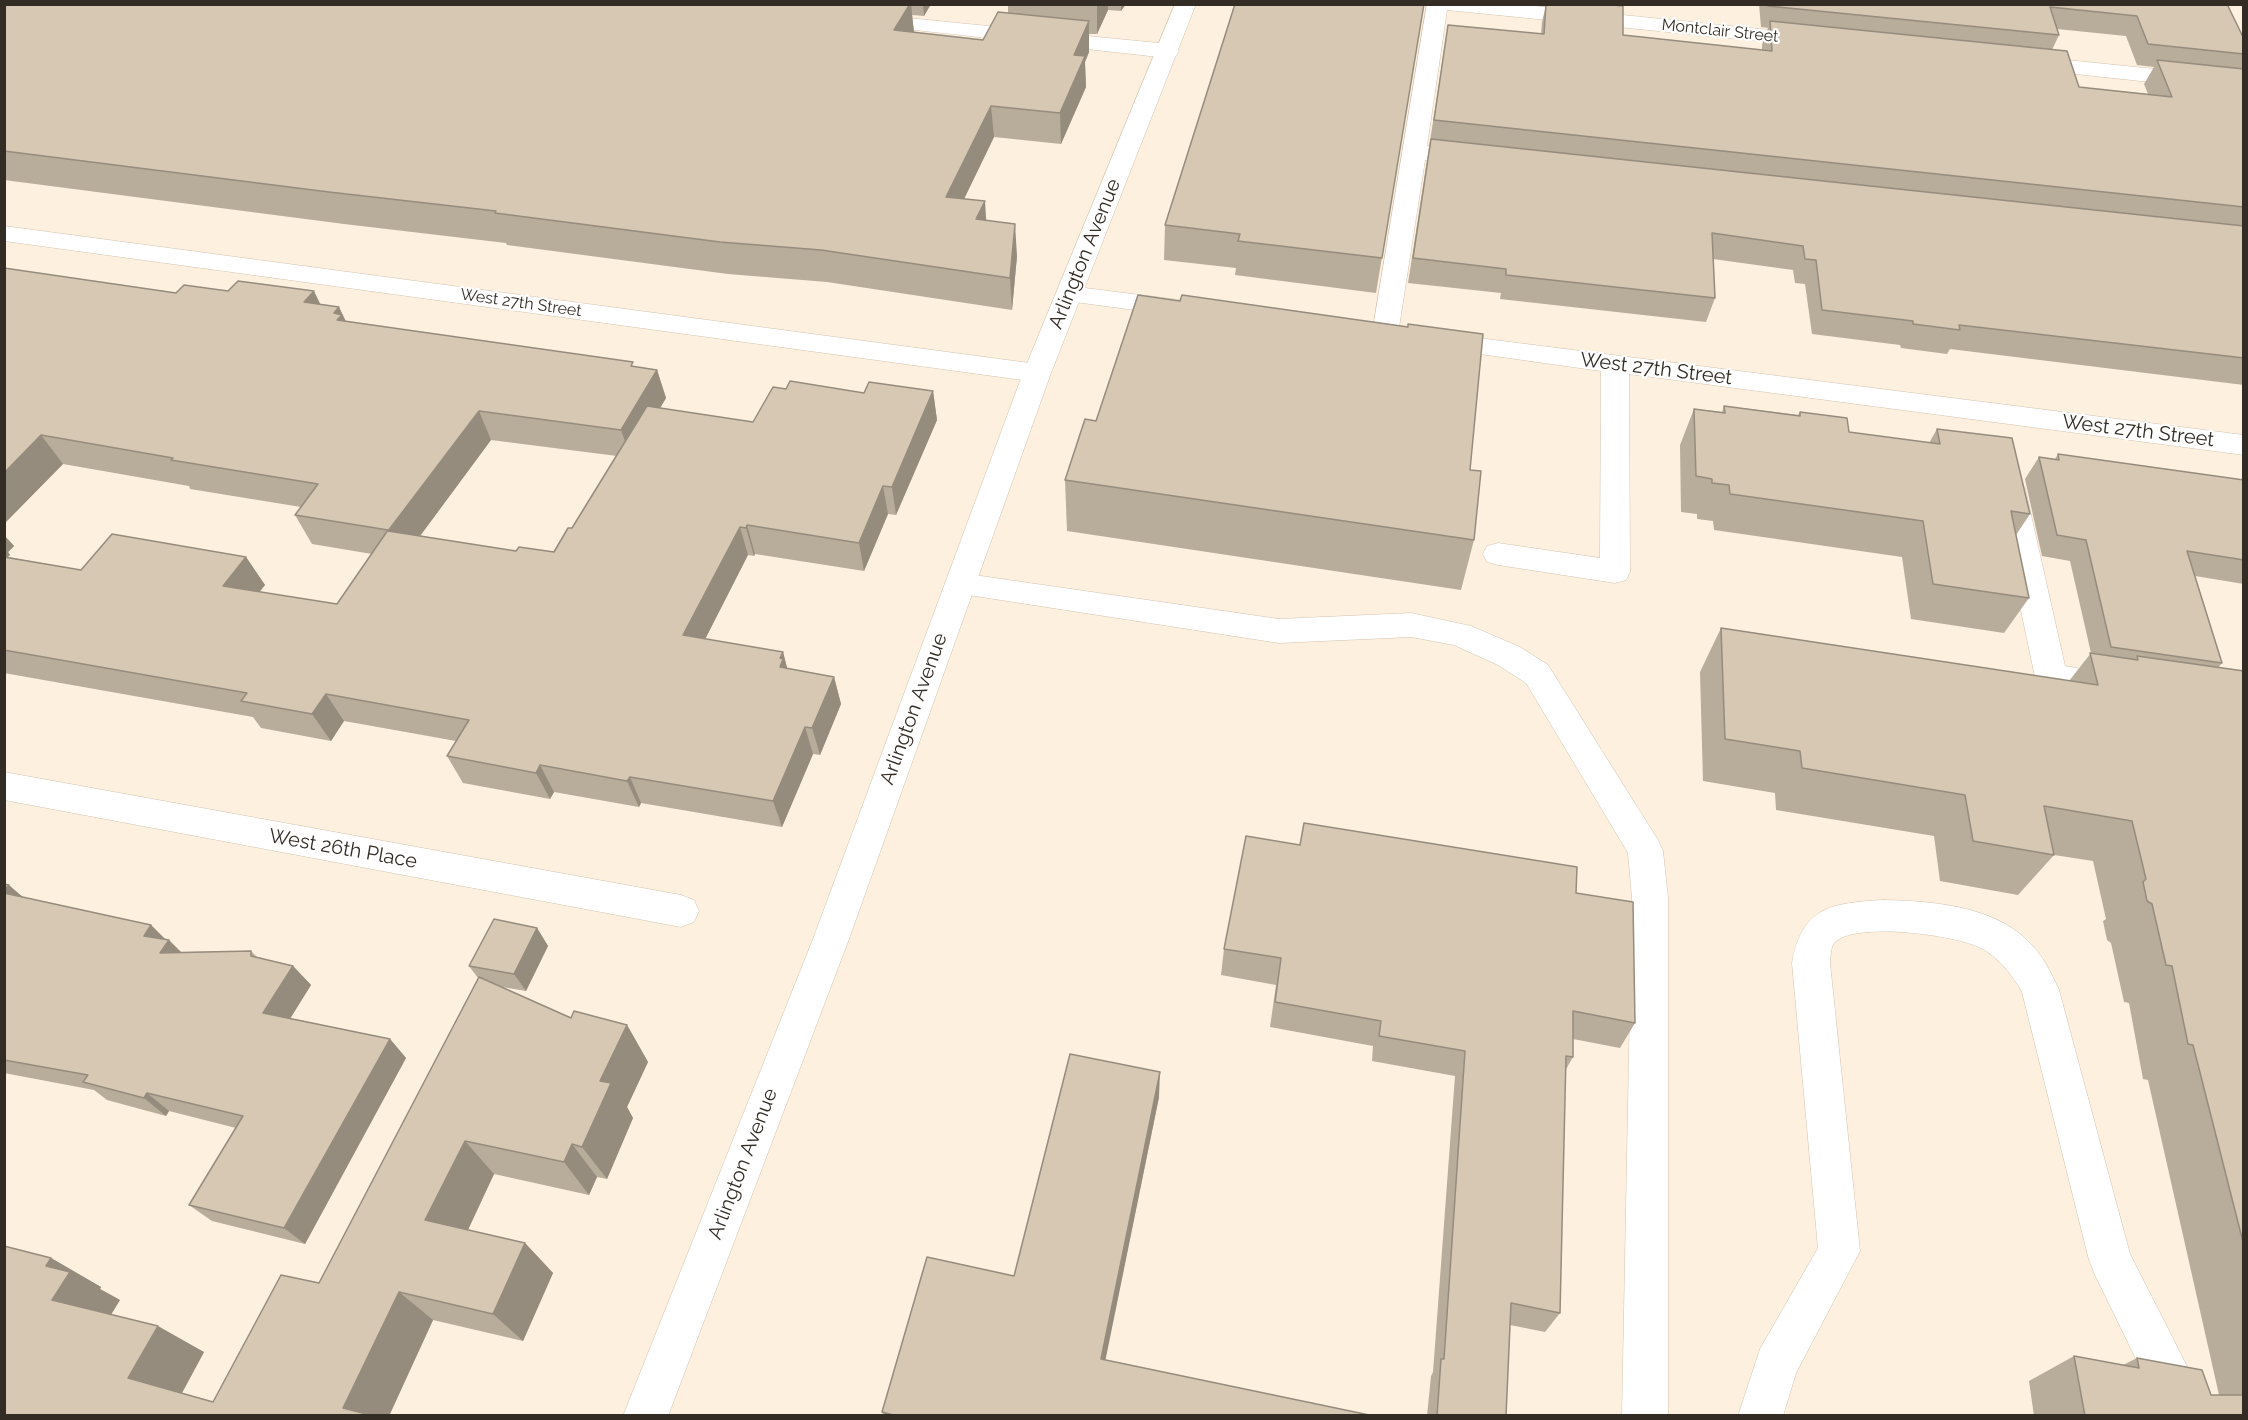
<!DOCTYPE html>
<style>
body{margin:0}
#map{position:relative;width:2248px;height:1420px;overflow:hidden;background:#fdf0df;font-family:Raleway,sans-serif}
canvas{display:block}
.frame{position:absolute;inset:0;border:6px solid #322c24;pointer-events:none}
</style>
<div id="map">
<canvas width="2248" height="1420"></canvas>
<div class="frame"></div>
</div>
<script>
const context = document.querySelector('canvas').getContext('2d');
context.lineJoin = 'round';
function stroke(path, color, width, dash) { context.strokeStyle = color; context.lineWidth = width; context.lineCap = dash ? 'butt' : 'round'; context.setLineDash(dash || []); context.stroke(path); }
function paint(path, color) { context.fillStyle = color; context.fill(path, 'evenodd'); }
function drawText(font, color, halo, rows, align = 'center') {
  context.font = font + ' Raleway,sans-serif'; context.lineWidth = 4.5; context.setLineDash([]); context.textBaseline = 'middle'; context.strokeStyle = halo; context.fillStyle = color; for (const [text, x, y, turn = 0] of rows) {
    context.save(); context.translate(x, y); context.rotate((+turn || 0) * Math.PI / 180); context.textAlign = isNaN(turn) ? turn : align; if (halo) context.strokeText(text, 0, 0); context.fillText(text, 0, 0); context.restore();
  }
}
const minor = new Path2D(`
 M 1427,4 L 1515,4 L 1809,34 L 1817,35 L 1820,40 L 1817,45 L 1809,46 L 1447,10 L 1427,146 L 1480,153 L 1484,158 L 1480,163 L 1472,165 L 1425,160 L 1398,334 L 1394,340 L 1385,342 L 1376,340 L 1372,334 Z
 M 868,14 L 1168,44 L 1176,46 L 1179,51 L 1176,56 L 1168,58 L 861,24 L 857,20 L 861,16 Z
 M 2027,56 L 2244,78 L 2244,92 L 2019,68 L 2016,63 L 2019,58 Z
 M 4,226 L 1037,364 L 1047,367 L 1051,373 L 1047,379 L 1037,382 L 4,241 Z
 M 1069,286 L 1180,300 L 1189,302 L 1193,308 L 1189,314 L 1180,316 L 1060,300 L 1056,294 L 1060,288 Z
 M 1439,333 L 2244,435 L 2244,455 L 1629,374 L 1630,572 L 1626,580 L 1615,583 L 1498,565 L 1487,562 L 1483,554 L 1487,546 L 1498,543 L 1600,558 L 1601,371 L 1430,347 L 1426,341 L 1430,335 Z
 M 2010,478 L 2020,481 L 2025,488 L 2065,666 L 2126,677 L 2130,686 L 2126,695 C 2104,702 2061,693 2040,686 L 2035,677 L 1995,488 L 2000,481 Z
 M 960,573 L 1279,619 L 1411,613 L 1471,626 L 1520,647 L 1548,665 L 1658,840 L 1663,851 L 1668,898 L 1668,1416 L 1622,1416 L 1632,898 L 1628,853 L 1526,683 L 1498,665 L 1454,645 L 1411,637 L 1279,643 L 949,592 L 945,584 L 949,576 Z
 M 4,772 L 681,895 L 694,900 L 699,911 L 694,922 L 681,927 L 4,800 Z
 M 1883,900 C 1929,901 1991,905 2027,940 C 2042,954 2051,972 2059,990 L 2130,1254 L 2192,1376 L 2203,1416 L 2158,1416 L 2154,1396 L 2095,1275 L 2089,1260 L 2022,992 C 2012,974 1999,958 1981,948 C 1956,935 1859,922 1836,941 C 1830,946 1831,956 1830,963 L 1860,1251 L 1796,1373 L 1783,1416 L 1738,1416 L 1760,1349 L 1818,1248 L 1792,963 C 1802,907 1831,903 1883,900 Z`);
const major = new Path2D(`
 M 1175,4 L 1196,4 L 1051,373 L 849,939 L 668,1416 L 623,1416 L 813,939 L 1023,373 Z`);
stroke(minor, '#d1c2ae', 1);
stroke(major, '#d1c2ae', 1);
paint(minor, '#fff');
paint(major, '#fff');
paint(new Path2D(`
 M 4,4 L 931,4 L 924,16 L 912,15 L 914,33 L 983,40 L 1008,13 L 1008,4 L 1126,4 L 1121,11 L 1108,10 L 1097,34 L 1089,34 L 1089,52 L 1085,62 L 1086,87 L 1061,144 L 994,137 L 964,199 L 986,220 L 1017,256 L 1012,310 L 827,282 L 728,274 L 507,245 L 506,243 L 344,224 L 4,180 Z
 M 1424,4 L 1376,293 L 1235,275 L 1236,268 L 1164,260 L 1165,225 Z
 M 1543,4 L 1619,4 L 1623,35 L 1762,50 L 1762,45 L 1768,28 L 1761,27 L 1759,4 L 2227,4 L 2244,39 L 2244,66 L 2242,69 L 2244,69 L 2244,385 L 1950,349 L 1947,354 L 1901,348 L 1900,345 L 1812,334 L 1805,284 L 1795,283 L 1793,270 L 1713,259 L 1715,298 L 1706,322 L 1500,299 L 1501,293 L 1408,283 L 1448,25 L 1541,34 L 1542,22 L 1546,5 ZM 2057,29 L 2126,36 L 2137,65 L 2154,67 L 2144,84 L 2148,94 L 2079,87 L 2052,50 L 2059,35 Z
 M 4,268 L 176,293 L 320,304 L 346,321 L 657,370 L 666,398 L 660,408 L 753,422 L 786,389 L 864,393 L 933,391 L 937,420 L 896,515 L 888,514 L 864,571 L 755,554 L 754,556 L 748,555 L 705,639 L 783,652 L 787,668 L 834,677 L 841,704 L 820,755 L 813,754 L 782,827 L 641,803 L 639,807 L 554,792 L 550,799 L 463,783 L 447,756 L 456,741 L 344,721 L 331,741 L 261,728 L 253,717 L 4,673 L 4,535 L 14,546 L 8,552 L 10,555 L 8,557 L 81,570 L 246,557 L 265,585 L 259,592 L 337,604 L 372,554 L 312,544 L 295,515 L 301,507 L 190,489 L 189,486 L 63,464 L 4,524 ZM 491,440 L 617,456 L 572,528 L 554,552 L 516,551 L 420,536 Z
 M 1724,406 L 1798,415 L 1800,412 L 1849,432 L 1929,443 L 1937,429 L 2030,514 L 2016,535 L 2029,598 L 2004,633 L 1911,619 L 1902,557 L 1714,530 L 1713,521 L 1697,519 L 1697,514 L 1681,512 L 1680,445 L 1694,409 L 1722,412 Z
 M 2058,454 L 2243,480 L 2244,479 L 2244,584 L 2195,576 L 2222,663 L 2218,668 L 2244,671 L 2244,1416 L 2034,1416 L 2029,1381 L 2074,1356 L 2123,1365 L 2137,1358 L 2211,1395 L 2219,1395 L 2148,1080 L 2143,1079 L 2129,1003 L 2124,1002 L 2111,943 L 2107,940 L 2103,921 L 2106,919 L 2093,861 L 2054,855 L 2018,895 L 1940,881 L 1934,836 L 1776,810 L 1775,793 L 1703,781 L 1700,672 L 1721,628 L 2069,681 L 2091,653 L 2070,561 L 2042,556 L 2025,479 L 2039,457 L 2055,459 Z
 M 1470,470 L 1474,540 L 1461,590 L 1067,531 L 1065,480 Z
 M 4,884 L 23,897 L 151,925 L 166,940 L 181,952 L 251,951 L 257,957 L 293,966 L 311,985 L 290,1018 L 390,1039 L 406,1058 L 305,1244 L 212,1221 L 189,1205 L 236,1128 L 169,1111 L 166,1116 L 107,1100 L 94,1090 L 4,1073 Z
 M 1576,893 L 1635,1023 L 1620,1048 L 1573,1039 L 1573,1057 L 1565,1071 L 1560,1313 L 1545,1332 L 1510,1325 L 1506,1416 L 1427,1416 L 1431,1376 L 1433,1372 L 1455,1076 L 1372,1061 L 1373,1046 L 1270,1027 L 1276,985 L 1221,975 L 1224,949 Z
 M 537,928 L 548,946 L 526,991 L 502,987 L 571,1018 L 627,1025 L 648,1062 L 627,1107 L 633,1118 L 607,1179 L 597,1177 L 589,1195 L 494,1174 L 468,1230 L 525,1243 L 553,1273 L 523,1341 L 433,1320 L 389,1416 L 4,1416 L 51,1258 L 101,1287 L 100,1289 L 120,1300 L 111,1314 L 204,1352 L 182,1393 L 213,1402 L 319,1283 L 478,978 L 469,966 Z
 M 1159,1097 L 1105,1360 L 1374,1416 L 884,1416 L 882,1412 L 1014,1276 Z`), '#b8ac9a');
paint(new Path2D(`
 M 910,4 L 911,4 L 914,33 L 894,30 Z
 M 923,4 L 931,4 L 924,16 Z
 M 1097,4 L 1108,4 L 1108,10 L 1097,34 Z
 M 1121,4 L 1126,4 L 1121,11 Z
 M 1089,21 L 1089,52 L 1085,62 L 1086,87 L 1061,144 L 1060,113 L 1074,55 Z
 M 991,106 L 994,137 L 950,228 L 946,197 Z
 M 985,201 L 987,233 L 976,219 Z
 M 1015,224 L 1017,256 L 1012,310 L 1010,278 Z
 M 314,291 L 328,320 L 304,302 Z
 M 339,307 L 353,336 L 352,348 L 334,313 Z
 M 657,370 L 666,398 L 631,458 L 621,430 Z
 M 933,391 L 937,420 L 896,515 L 892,487 Z
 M 479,411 L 491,440 L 403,559 L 388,531 Z
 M 41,435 L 63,464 L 4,524 L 4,473 Z
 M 883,486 L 888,514 L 864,571 L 859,543 Z
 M 747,525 L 755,554 L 754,556 L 746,528 Z
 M 740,527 L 748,555 L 693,663 L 683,635 Z
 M 4,535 L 14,546 L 8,552 L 10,555 L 4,560 Z
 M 246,557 L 265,585 L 243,613 L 223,586 Z
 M 783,652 L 790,679 L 780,667 L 780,658 Z
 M 834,677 L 841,704 L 820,755 L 812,728 Z
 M 326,694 L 344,721 L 331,741 L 312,714 Z
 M 805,727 L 813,754 L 782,827 L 773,801 Z
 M 540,765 L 554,792 L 550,799 L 536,773 Z
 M 630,777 L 641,803 L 639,807 L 627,781 Z
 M 9,885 L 32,905 L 4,894 L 4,890 Z
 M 151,925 L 168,942 L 169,940 L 189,960 L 181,973 L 144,936 Z
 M 537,928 L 548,946 L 526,991 L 514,974 Z
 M 293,966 L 311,985 L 282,1032 L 263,1013 Z
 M 627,1025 L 648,1062 L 627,1107 L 633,1118 L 607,1179 L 582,1147 L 600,1081 Z
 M 390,1039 L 406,1058 L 305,1244 L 284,1228 Z
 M 1160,1072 L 1159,1097 L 1102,1377 L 1101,1359 Z
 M 147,1093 L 169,1111 L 166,1116 L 144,1098 Z
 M 465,1141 L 494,1174 L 458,1251 L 425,1220 Z
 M 572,1144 L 597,1177 L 589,1195 L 564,1162 Z
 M 525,1243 L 553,1273 L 523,1341 L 493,1314 Z
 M 51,1258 L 101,1287 L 100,1289 L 120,1300 L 103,1328 L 52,1300 L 46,1266 Z
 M 399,1292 L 433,1320 L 389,1416 L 355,1416 L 343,1408 Z
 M 158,1326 L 204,1352 L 177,1402 L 128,1378 Z`), '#968c7d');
const building = new Path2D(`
 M 4,4 L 910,4 L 894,30 L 983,40 L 998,12 L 1089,21 L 1074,55 L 1085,56 L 1060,113 L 991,106 L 946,197 L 985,201 L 976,219 L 1015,224 L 1010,278 L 821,250 L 720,242 L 495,213 L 496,211 L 329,192 L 4,151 Z
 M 1235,4 L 1424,4 L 1382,258 L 1238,241 L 1240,234 L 1165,225 Z
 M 1546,4 L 1603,4 L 1623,6 L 1623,35 L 1772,51 L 1770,21 L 2067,51 L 2079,87 L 2172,97 L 2157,60 L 2244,69 L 2244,207 L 1434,120 L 1448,25 L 1544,34 Z
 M 1768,4 L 2227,4 L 2244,39 L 2244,54 L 2148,44 L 2137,16 L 2050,7 L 2059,35 L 1768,6 Z
 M 1431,139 L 2244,226 L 2244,358 L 1959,325 L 1960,330 L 1913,324 L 1913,321 L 1822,310 L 1816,260 L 1805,259 L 1803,246 L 1712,233 L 1715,298 L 1506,275 L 1506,269 L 1413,258 Z
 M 4,268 L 176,293 L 184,285 L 228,291 L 238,281 L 314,291 L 304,302 L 339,307 L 334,313 L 342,315 L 337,320 L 633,362 L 631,366 L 657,370 L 621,430 L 479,411 L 388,531 L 516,551 L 519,547 L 554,552 L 568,528 L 572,528 L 647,406 L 753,422 L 773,387 L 786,389 L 790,381 L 864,393 L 869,382 L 933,391 L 892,487 L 883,486 L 859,543 L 747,525 L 746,528 L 740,527 L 683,635 L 783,652 L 780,658 L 783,659 L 780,667 L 834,677 L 812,728 L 805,727 L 773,801 L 630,777 L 627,781 L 540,765 L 536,773 L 447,756 L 469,720 L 326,694 L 312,714 L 241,701 L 247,693 L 4,650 L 4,557 L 81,570 L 112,534 L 246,557 L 223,586 L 337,604 L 388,530 L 295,515 L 318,484 L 171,460 L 173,458 L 41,435 L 4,473 Z
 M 1138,295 L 1180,301 L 1182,295 L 1401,326 L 1408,327 L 1408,324 L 1483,334 L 1470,470 L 1481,471 L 1474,540 L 1065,480 L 1085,419 L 1096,421 Z
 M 1724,406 L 1800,416 L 1800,412 L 1847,418 L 1849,432 L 1940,444 L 1937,429 L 2012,438 L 2030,514 L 2011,511 L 2029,598 L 1933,584 L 1923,521 L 1730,494 L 1729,485 L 1712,483 L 1712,479 L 1696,476 L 1694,409 L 1725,413 Z
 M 2058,454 L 2244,480 L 2244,560 L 2187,551 L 2222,663 L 2111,647 L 2086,540 L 2057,535 L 2039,457 L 2059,460 Z
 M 1721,628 L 2098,685 L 2090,653 L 2138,660 L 2137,656 L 2244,671 L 2244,1246 L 2193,1045 L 2188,1044 L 2172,966 L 2166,965 L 2152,904 L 2147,901 L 2143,882 L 2146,879 L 2132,821 L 2044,806 L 2054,855 L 1973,841 L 1965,795 L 1802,768 L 1800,751 L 1725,739 Z
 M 1304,823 L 1577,867 L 1576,893 L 1633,902 L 1635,1023 L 1573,1011 L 1573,1057 L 1566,1056 L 1560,1313 L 1511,1303 L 1506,1416 L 1437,1416 L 1441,1359 L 1444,1359 L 1465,1051 L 1379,1036 L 1381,1021 L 1275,1002 L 1281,958 L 1224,949 L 1246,836 L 1300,845 Z
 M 4,884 L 9,885 L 4,890 Z
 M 4,893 L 151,925 L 144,936 L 169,940 L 160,953 L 251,951 L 251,956 L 293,966 L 263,1013 L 390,1039 L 284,1228 L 189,1205 L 243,1116 L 147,1093 L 144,1098 L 83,1082 L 88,1075 L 4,1060 Z
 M 494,919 L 537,928 L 514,974 L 469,966 Z
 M 479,977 L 571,1018 L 574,1011 L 627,1025 L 600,1081 L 611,1083 L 582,1147 L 572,1144 L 564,1162 L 465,1141 L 425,1220 L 525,1243 L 493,1314 L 399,1292 L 343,1408 L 374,1416 L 4,1416 L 4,1246 L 51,1258 L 46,1266 L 70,1272 L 52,1300 L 158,1326 L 128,1378 L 213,1402 L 281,1275 L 319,1283 Z
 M 1070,1054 L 1160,1072 L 1101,1359 L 1374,1416 L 897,1416 L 882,1412 L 927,1257 L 1014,1276 Z
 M 2074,1356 L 2139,1368 L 2137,1358 L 2202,1370 L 2211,1395 L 2244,1395 L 2244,1416 L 2085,1416 Z`);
paint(building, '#d6c8b3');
stroke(building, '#968c7d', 1.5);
drawText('16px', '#322c24', '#fff', [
 ["Montclair Street",1720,31,6],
 ["West 27th Street",521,303,8]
]);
drawText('20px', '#322c24', '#fff', [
 ["Arlington Avenue",1085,254,-68],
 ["West 27th Street",1656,369,7],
 ["West 27th Street",2138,431,7],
 ["Arlington Avenue",914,709,-70],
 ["West 26th Place",343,849,10],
 ["Arlington Avenue",743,1164,-69]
]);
</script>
